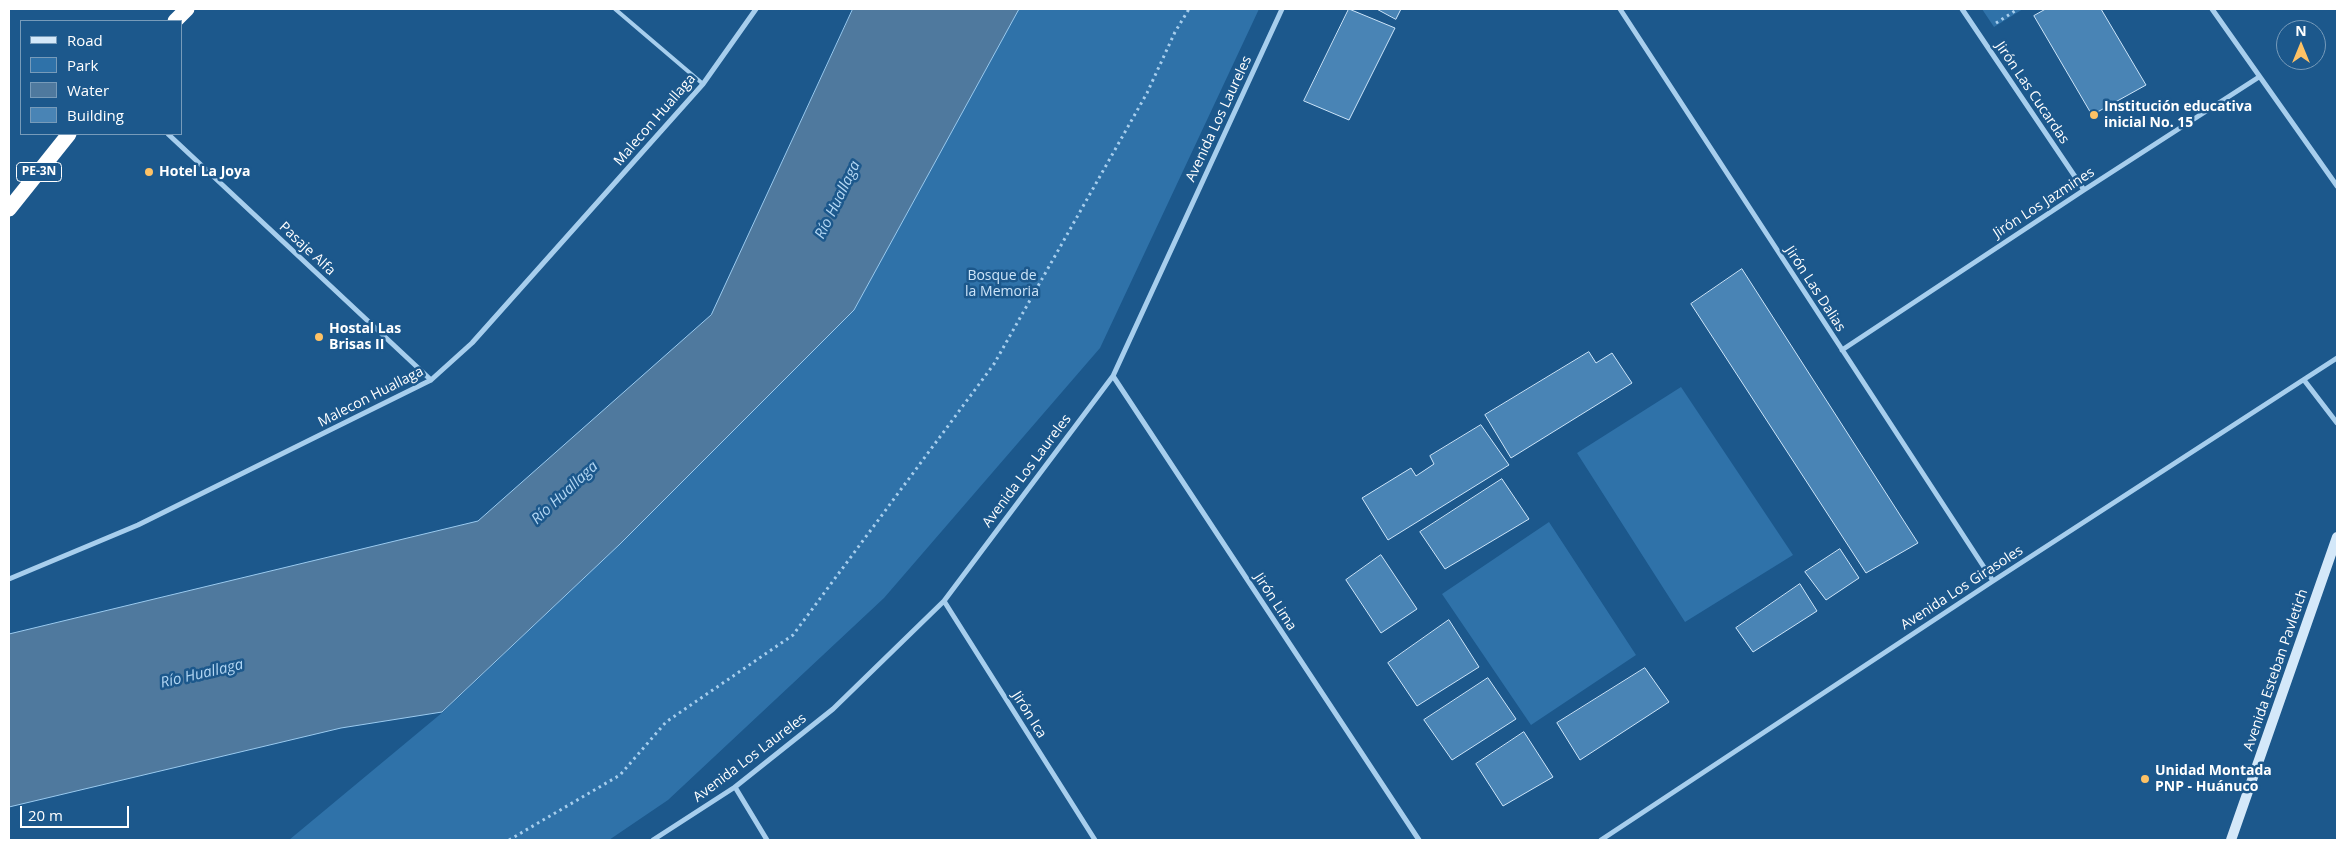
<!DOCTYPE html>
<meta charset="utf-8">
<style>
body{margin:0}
#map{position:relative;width:2346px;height:849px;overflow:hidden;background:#1c588c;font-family:"Open Sans",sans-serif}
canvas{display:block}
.frame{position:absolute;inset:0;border:10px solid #fff;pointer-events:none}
.legend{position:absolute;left:20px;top:20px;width:162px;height:115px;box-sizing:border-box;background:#1c588c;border:1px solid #779bba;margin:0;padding:6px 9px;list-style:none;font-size:15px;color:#fff}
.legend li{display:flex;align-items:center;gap:10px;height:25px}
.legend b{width:25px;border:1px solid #779bba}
.north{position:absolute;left:2276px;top:20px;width:50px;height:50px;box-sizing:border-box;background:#1c588c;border:1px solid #779bba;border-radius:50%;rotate:0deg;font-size:14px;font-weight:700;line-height:20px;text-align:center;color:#fff}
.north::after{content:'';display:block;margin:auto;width:18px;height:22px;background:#fec265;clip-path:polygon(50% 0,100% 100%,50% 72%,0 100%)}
.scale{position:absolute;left:20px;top:806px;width:109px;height:22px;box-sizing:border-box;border:2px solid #fff;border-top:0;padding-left:6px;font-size:15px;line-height:18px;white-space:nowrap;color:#fff;-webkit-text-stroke:4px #1c588c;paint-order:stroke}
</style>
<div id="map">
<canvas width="2346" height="849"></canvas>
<div class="frame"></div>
<ul class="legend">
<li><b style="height:6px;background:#d4e8f9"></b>Road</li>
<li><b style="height:14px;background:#2f72a9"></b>Park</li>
<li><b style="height:14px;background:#4f799e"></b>Water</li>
<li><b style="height:14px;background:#4984b5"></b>Building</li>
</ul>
<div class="north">N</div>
<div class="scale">20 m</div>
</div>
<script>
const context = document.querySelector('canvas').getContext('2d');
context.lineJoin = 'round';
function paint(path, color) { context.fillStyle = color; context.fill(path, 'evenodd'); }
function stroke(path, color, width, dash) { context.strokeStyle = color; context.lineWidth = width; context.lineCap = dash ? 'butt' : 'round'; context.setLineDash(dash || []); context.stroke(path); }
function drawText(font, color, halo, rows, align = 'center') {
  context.font = font + ' "Open Sans",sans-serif'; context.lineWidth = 5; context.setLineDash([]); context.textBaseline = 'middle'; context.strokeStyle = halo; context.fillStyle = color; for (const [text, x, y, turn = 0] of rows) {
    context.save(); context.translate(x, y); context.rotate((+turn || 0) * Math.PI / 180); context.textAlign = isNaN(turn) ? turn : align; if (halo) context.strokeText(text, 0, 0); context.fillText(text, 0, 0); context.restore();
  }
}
paint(new Path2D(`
 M 1019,9 L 1259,9 L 1100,348 L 884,598 L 668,800 L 609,840 L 289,840 L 443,712 L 620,544 L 854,310 Z
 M 1982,9 L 2023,9 L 1994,27 Z
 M 1681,387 L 1793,555 L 1685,622 L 1577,453 Z
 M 1549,522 L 1636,655 L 1531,725 L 1442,594 Z`), '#2f72a9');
const water = new Path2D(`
 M 853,9 L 1019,9 L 854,310 L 620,544 L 442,712 L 341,728 L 9,807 L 9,634 L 478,521 L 711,315 Z`);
paint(water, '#4f799e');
stroke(water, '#9acaef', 1);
const building = new Path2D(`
 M 1349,9 L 1395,28 L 1349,120 L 1304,101 Z
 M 1377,9 L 1401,9 L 1396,19 Z
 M 2046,9 L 2101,9 L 2146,85 L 2092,115 L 2034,16 Z
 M 1742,269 L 1918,543 L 1866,573 L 1691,304 Z
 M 1589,352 L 1596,363 L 1612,353 L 1632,383 L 1511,458 L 1485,415 Z
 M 1481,425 L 1509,465 L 1388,540 L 1362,498 L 1411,468 L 1416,476 L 1434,464 L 1430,456 Z
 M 1502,479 L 1529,519 L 1445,569 L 1420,532 Z
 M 1840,549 L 1859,578 L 1826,600 L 1805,572 Z
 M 1381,555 L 1417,609 L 1381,633 L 1346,580 Z
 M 1800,584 L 1817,611 L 1753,652 L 1736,628 Z
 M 1449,620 L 1479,667 L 1417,706 L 1388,663 Z
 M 1645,668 L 1669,702 L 1580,760 L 1557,723 Z
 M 1488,678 L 1516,719 L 1452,760 L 1424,720 Z
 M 1524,732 L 1553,777 L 1503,806 L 1476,764 Z`);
paint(building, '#4984b5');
stroke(building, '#cde5f9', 1);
stroke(new Path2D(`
 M 1996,23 L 2018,9
 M 509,840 L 620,775 L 666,722 L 793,635 L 994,364 L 1147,93 L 1175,32 L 1189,9`), '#a7ceed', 3, [2.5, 4]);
stroke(new Path2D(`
 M 615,9 L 703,84`), '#a7ceed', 4);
stroke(new Path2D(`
 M 1620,9 L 1993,581
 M 1962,9 L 2084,190
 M 2212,9 L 2337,186
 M 168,134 L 431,380
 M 1842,350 L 2084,190 L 2259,77
 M 1113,376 L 1419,840
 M 2304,380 L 2337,423
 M 9,579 L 138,525 L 431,380 L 472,343 L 703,84 L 756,9
 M 944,601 L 1095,840
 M 735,787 L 767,840
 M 653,840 L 735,787 L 833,709 L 944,601 L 1113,376 L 1282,9
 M 1601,840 L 1993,581 L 2337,358`), '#a7ceed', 5);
stroke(new Path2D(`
 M 2231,840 L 2337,537`), '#d4e8f9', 10);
stroke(new Path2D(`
 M 175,21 L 187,9
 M 9,209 L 69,134`), '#fff', 15);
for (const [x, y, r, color] of [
 [2094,115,5,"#fec265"],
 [149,172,5,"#fec265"],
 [319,337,5,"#fec265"],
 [2145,779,5,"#fec265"]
]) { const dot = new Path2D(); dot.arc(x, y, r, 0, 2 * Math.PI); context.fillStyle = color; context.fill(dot); stroke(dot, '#1c588c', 2); }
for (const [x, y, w] of [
 [39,172,45]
]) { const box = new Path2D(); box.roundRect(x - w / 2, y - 9.5, w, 19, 4); context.fillStyle = '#1c588c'; context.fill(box); stroke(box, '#fff', 1); }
drawText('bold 12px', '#fff', null, [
 ["PE-3N",39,172]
]);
drawText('14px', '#fff', '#1c588c', [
 ["Jirón Las Cucardas",2032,93,56],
 ["Avenida Los Laureles",1219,119,-65],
 ["Malecon Huallaga",655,120,-49],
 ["Jirón Los Jazmines",2044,203,-33],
 ["Pasaje Alfa",307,249,43],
 ["Jirón Las Dalias",1815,289,57],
 ["Malecon Huallaga",371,397,-27],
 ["Avenida Los Laureles",1027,471,-53],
 ["Avenida Los Girasoles",1962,588,-33],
 ["Jirón Lima",1275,602,57],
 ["Avenida Esteban Pavletich",2276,670,-71],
 ["Jirón Ica",1029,715,58],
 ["Avenida Los Laureles",750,758,-37]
]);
drawText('bold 14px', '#fff', '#1c588c', [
 ["Institución educativa",2104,107],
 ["inicial No. 15",2104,123],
 ["Hotel La Joya",159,172],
 ["Hostal Las",329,329],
 ["Brisas II",329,345],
 ["Unidad Montada",2155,771],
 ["PNP - Huánuco",2155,787]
], 'left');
drawText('14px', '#cde5f9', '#1c588c', [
 ["Bosque de",1002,276],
 ["la Memoria",1002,292]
]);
drawText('italic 15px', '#b3d7f4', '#1c588c', [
 ["Río Huallaga",838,200,-64],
 ["Río Huallaga",565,493,-43],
 ["Río Huallaga",202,674,-13]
]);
</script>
